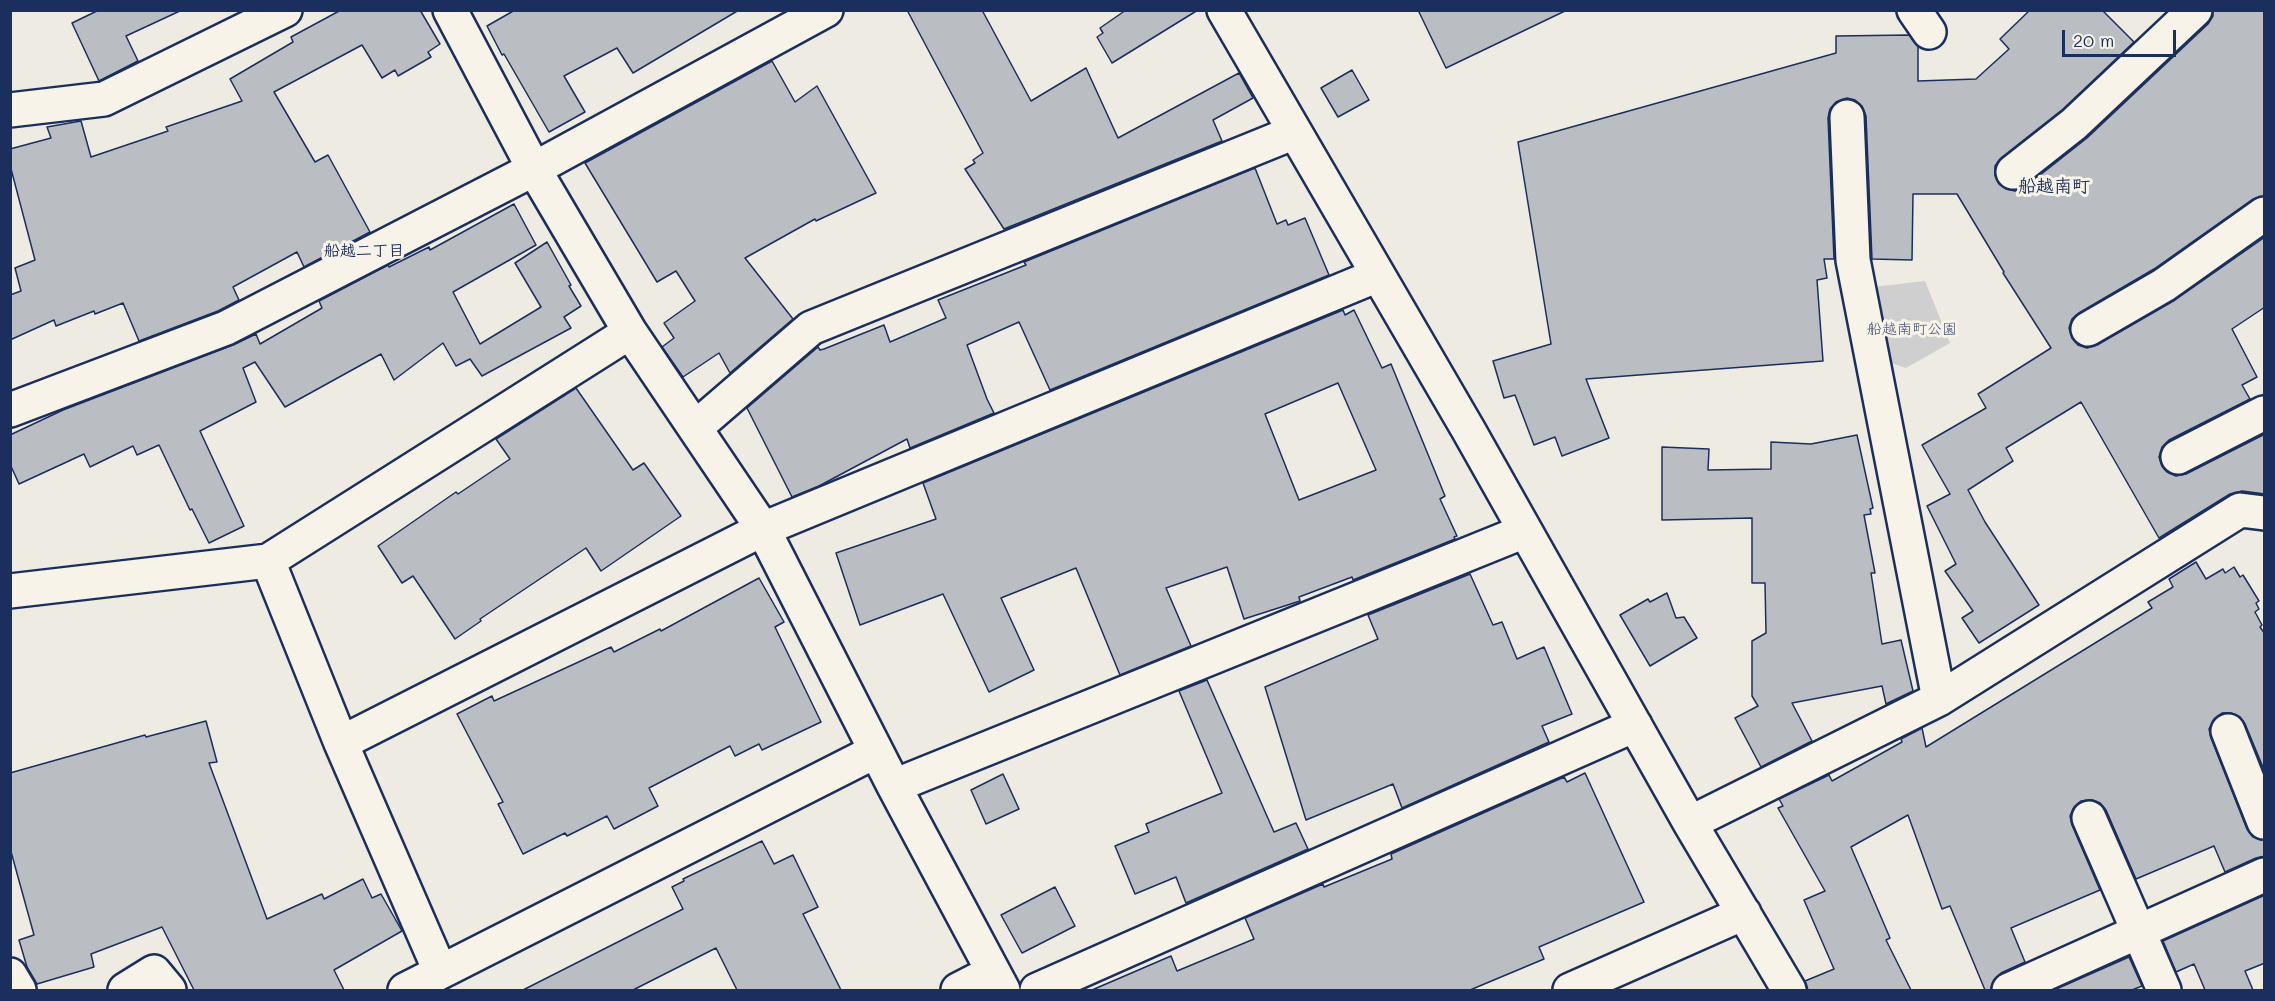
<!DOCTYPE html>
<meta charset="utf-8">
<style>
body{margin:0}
#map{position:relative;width:2275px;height:1001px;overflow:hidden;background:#eeebe2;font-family:Mali,sans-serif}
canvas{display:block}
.frame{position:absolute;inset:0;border:12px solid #1b2f5e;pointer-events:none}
.scale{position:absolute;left:2062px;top:30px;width:114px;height:27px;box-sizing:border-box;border:3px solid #1b2f5e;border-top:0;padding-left:8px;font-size:18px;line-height:21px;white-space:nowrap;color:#1b2f5e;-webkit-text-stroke:4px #f7f3e8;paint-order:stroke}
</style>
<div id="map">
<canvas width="2275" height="1001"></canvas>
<div class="frame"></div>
<div class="scale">20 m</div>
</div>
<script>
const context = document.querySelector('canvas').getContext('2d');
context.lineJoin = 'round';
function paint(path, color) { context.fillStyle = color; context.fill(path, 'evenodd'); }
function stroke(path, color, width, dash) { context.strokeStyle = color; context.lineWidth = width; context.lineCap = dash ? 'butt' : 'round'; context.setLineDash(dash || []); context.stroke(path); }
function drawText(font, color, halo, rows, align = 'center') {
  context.font = font + ' Mali,"Klee One",sans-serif'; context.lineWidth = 6; context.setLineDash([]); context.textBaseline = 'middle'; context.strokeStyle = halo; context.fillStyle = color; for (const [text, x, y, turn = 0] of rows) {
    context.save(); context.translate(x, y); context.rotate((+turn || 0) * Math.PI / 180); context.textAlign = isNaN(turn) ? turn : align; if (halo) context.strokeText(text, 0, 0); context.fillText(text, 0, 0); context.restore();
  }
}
paint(new Path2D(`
 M 1925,281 L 1950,343 L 1906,368 L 1888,362 L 1873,287 Z`), '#cfcfcf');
const building = new Path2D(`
 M 99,10 L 182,10 L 126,36 L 138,61 L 99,81 L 72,23 Z
 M 341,10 L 420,10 L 440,44 L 428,52 L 431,57 L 398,76 L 395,70 L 382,78 L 362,45 L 274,92 L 315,162 L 328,155 L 370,232 L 304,267 L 297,252 L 233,287 L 239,300 L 218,311 L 139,341 L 123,303 L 95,314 L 94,311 L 56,326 L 54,320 L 10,340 L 10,295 L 21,291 L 15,268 L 35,260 L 10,165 L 10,149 L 51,138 L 47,127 L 81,121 L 91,157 L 168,131 L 166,127 L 242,101 L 230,79 L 293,42 L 291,37 Z
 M 515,10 L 739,10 L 633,73 L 617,48 L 564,76 L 585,112 L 549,132 L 504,54 L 502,55 L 487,26 Z
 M 907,10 L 982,10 L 1031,101 L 1086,68 L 1118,138 L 1239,73 L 1253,98 L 1213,120 L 1222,141 L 1004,229 L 965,169 L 975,163 L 973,160 L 983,153 Z
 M 1126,10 L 1198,10 L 1112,63 L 1097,37 L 1103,33 L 1100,28 Z
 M 1418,10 L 1567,10 L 1446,68 Z
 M 2030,10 L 2102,10 L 2134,42 L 2062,110 L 2001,158 L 1995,166 L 1995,175 L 1999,184 L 2006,189 L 2015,191 L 2025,187 L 2087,138 L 2208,24 L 2213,16 L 2213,10 L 2265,10 L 2265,196 L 2253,199 L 2154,269 L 2079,313 L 2072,319 L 2069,328 L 2072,338 L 2078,345 L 2087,348 L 2097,345 L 2175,300 L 2265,237 L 2265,307 L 2232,329 L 2257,377 L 2242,385 L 2250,399 L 2169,440 L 2162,447 L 2159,457 L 2162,466 L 2167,472 L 2176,476 L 2186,474 L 2265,434 L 2265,494 L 2242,491 L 2230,494 L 2159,538 L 2081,402 L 2006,448 L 2013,461 L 1968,490 L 1985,522 L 2039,605 L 1979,643 L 1962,618 L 1973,611 L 1945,571 L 1956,564 L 1927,506 L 1950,494 L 1922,445 L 1986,408 L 1978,394 L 2051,348 L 2003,273 L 2004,272 L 1957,194 L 1913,194 L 1912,260 L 1872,259 L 1866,116 L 1862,106 L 1855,100 L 1847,98 L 1836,102 L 1830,109 L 1828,118 L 1834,259 L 1824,259 L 1827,278 L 1817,280 L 1823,361 L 1586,379 L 1609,438 L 1562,456 L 1555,437 L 1534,445 L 1515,395 L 1504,398 L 1493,361 L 1551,344 L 1518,142 L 1836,53 L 1836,36 L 1909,35 L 1918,46 L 1918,81 L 1976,79 L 2009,49 L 2000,39 Z
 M 772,61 L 795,102 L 817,86 L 876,193 L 816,221 L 815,219 L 745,258 L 793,319 L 730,373 L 719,353 L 683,377 L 662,347 L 674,338 L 664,323 L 695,301 L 676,271 L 657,282 L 585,163 Z
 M 1352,70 L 1369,100 L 1338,117 L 1321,88 Z
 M 1255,168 L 1277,224 L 1286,220 L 1288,225 L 1305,218 L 1329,275 L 1050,390 L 1019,322 L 967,345 L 987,399 L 994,413 L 910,448 L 907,439 L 819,486 L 792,497 L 747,408 L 818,347 L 820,350 L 824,349 L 884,325 L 890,342 L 946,318 L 938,300 L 1026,265 L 1024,262 Z
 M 514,204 L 536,245 L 453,292 L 480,344 L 541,307 L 515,263 L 547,242 L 571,285 L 569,286 L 581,306 L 564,317 L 571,328 L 482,376 L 470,359 L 456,366 L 443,343 L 394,380 L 381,354 L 285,407 L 255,362 L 243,368 L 256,402 L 200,431 L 244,526 L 209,543 L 192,509 L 190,510 L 159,445 L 137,455 L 133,446 L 90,467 L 84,454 L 19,484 L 10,464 L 10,435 L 63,410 L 233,345 L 256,334 L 260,344 L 322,308 L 319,301 L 388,265 L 389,267 L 429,247 L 430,250 Z
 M 1343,310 L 1345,315 L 1354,310 L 1382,368 L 1391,364 L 1445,496 L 1440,499 L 1457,536 L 1454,537 L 1455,539 L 1353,580 L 1352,577 L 1299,597 L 1300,601 L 1244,619 L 1227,567 L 1166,588 L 1191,646 L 1120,675 L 1076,568 L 1001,598 L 1034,670 L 989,692 L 943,594 L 860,625 L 836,553 L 936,519 L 923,483 ZM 1338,383 L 1376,470 L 1299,500 L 1265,414 Z
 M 576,388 L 633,470 L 644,463 L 681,516 L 601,571 L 586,548 L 480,619 L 481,621 L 455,639 L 413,576 L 402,583 L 378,546 L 456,492 L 458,494 L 510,459 L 496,439 Z
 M 1857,435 L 1873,508 L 1870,509 L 1871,514 L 1864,515 L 1875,573 L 1871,573 L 1882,644 L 1901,640 L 1913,691 L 1886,704 L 1882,686 L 1792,703 L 1812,741 L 1761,767 L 1735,718 L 1758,706 L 1752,696 L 1752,641 L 1766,633 L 1765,583 L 1752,583 L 1752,518 L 1662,520 L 1662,447 L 1709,449 L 1708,470 L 1771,469 L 1771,442 L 1811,444 Z
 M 2196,562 L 2206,579 L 2223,569 L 2225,573 L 2234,567 L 2240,577 L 2243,575 L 2259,601 L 2256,603 L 2259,609 L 2255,612 L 2262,625 L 2260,627 L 2265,634 L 2265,772 L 2245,724 L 2240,717 L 2231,713 L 2222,713 L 2214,719 L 2209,729 L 2211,738 L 2247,829 L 2253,837 L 2265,840 L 2265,856 L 2256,858 L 2225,872 L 2214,846 L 2136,879 L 2106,810 L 2100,803 L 2092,800 L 2081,801 L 2074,807 L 2070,816 L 2072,825 L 2100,890 L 2011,928 L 2025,962 L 2001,973 L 1994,980 L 1991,990 L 1985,990 L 1950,906 L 1942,909 L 1908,815 L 1851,847 L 1890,938 L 1886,940 L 1911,990 L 1808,990 L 1805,981 L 1834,969 L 1804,900 L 1825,891 L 1778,808 L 1783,806 L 1779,799 L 1829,775 L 1832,781 L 1902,742 L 1901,739 L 1922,728 L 1926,747 L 2152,608 L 2148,602 L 2173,587 L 2169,579 Z
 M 1470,574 L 1493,625 L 1502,622 L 1517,659 L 1544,647 L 1572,714 L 1542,726 L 1549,742 L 1402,808 L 1393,784 L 1306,820 L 1265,687 L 1378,639 L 1368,615 Z
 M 759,578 L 784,622 L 775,627 L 821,722 L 762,750 L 759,744 L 735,756 L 730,746 L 649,788 L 658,806 L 614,829 L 607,816 L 567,836 L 565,833 L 523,854 L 498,804 L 503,802 L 457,714 L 492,696 L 494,701 L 611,647 L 614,652 L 660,629 L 661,631 Z
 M 1667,593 L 1676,618 L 1684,617 L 1697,638 L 1650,666 L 1620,615 L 1648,599 L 1650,602 Z
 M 1207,680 L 1274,832 L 1296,823 L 1308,849 L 1186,903 L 1176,877 L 1135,894 L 1115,846 L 1149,832 L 1146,824 L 1222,793 L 1179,691 Z
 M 206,721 L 217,762 L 209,763 L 267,919 L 322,894 L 324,899 L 363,879 L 372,898 L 381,894 L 402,931 L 334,970 L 344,990 L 194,990 L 162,927 L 91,954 L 94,967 L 37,984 L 27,967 L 19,940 L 34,935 L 10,848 L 10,773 L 145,735 L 146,737 Z
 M 1585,773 L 1644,902 L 1539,947 L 1544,959 L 1470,990 L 1092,990 L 1171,956 L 1177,971 L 1254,939 L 1245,918 L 1323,884 L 1324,887 L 1392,859 L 1391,854 L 1564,777 L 1567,782 Z
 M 1003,774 L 1019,809 L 986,824 L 971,790 Z
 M 762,841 L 774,864 L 793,855 L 818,907 L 803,914 L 841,990 L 737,990 L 716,948 L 633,990 L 523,990 L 683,909 L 672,887 L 684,881 L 683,879 Z
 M 1055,887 L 1075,926 L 1022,953 L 1001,915 Z
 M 2265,895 L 2265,963 L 2245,971 L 2253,990 L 2205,990 L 2194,964 L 2176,972 L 2163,941 Z
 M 2129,957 L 2142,986 L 2132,990 L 2054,990 Z`);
paint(building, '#babdc2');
stroke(building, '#1b2f5e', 1.5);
const minor = new Path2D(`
 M 450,10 L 534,169 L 630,332 L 763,529 L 894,786 L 1003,990
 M 1224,10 L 1469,431 L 1690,823 L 1789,990
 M 1914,10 L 1929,32
 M 10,110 L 104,99 L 285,10
 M 1847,117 L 1853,260 L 1939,699
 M 2013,172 L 2074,124 L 2195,10
 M 2088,329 L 2164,285 L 2264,214
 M 10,410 L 226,328 L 534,169 L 826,10
 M 695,428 L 811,328 L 1295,132
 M 2178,457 L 2264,413
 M 268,561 L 341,743 L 440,971
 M 10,591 L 268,561 L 630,332
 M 2228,731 L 2264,822
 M 341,743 L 763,529 L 1378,275
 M 894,786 L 1525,531
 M 2089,818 L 2164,990
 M 1690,823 L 1939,699 L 2240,510 L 2264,513
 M 10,975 L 19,990
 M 125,990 L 154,972 L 169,990
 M 405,990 L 876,751
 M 958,990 L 993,972
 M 1037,990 L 1635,725
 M 1570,990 L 1744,913
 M 2009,990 L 2264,875`);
stroke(minor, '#1b2f5e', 38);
stroke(minor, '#f7f3e8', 33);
drawText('15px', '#3f4f75', '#f7f3e8', [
 ["船越南町公園",1912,329]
]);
drawText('bold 16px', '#1b2f5e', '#f7f3e8', [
 ["船越二丁目",364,251]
]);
drawText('bold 18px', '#1b2f5e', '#f7f3e8', [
 ["船越南町",2054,186]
]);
</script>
